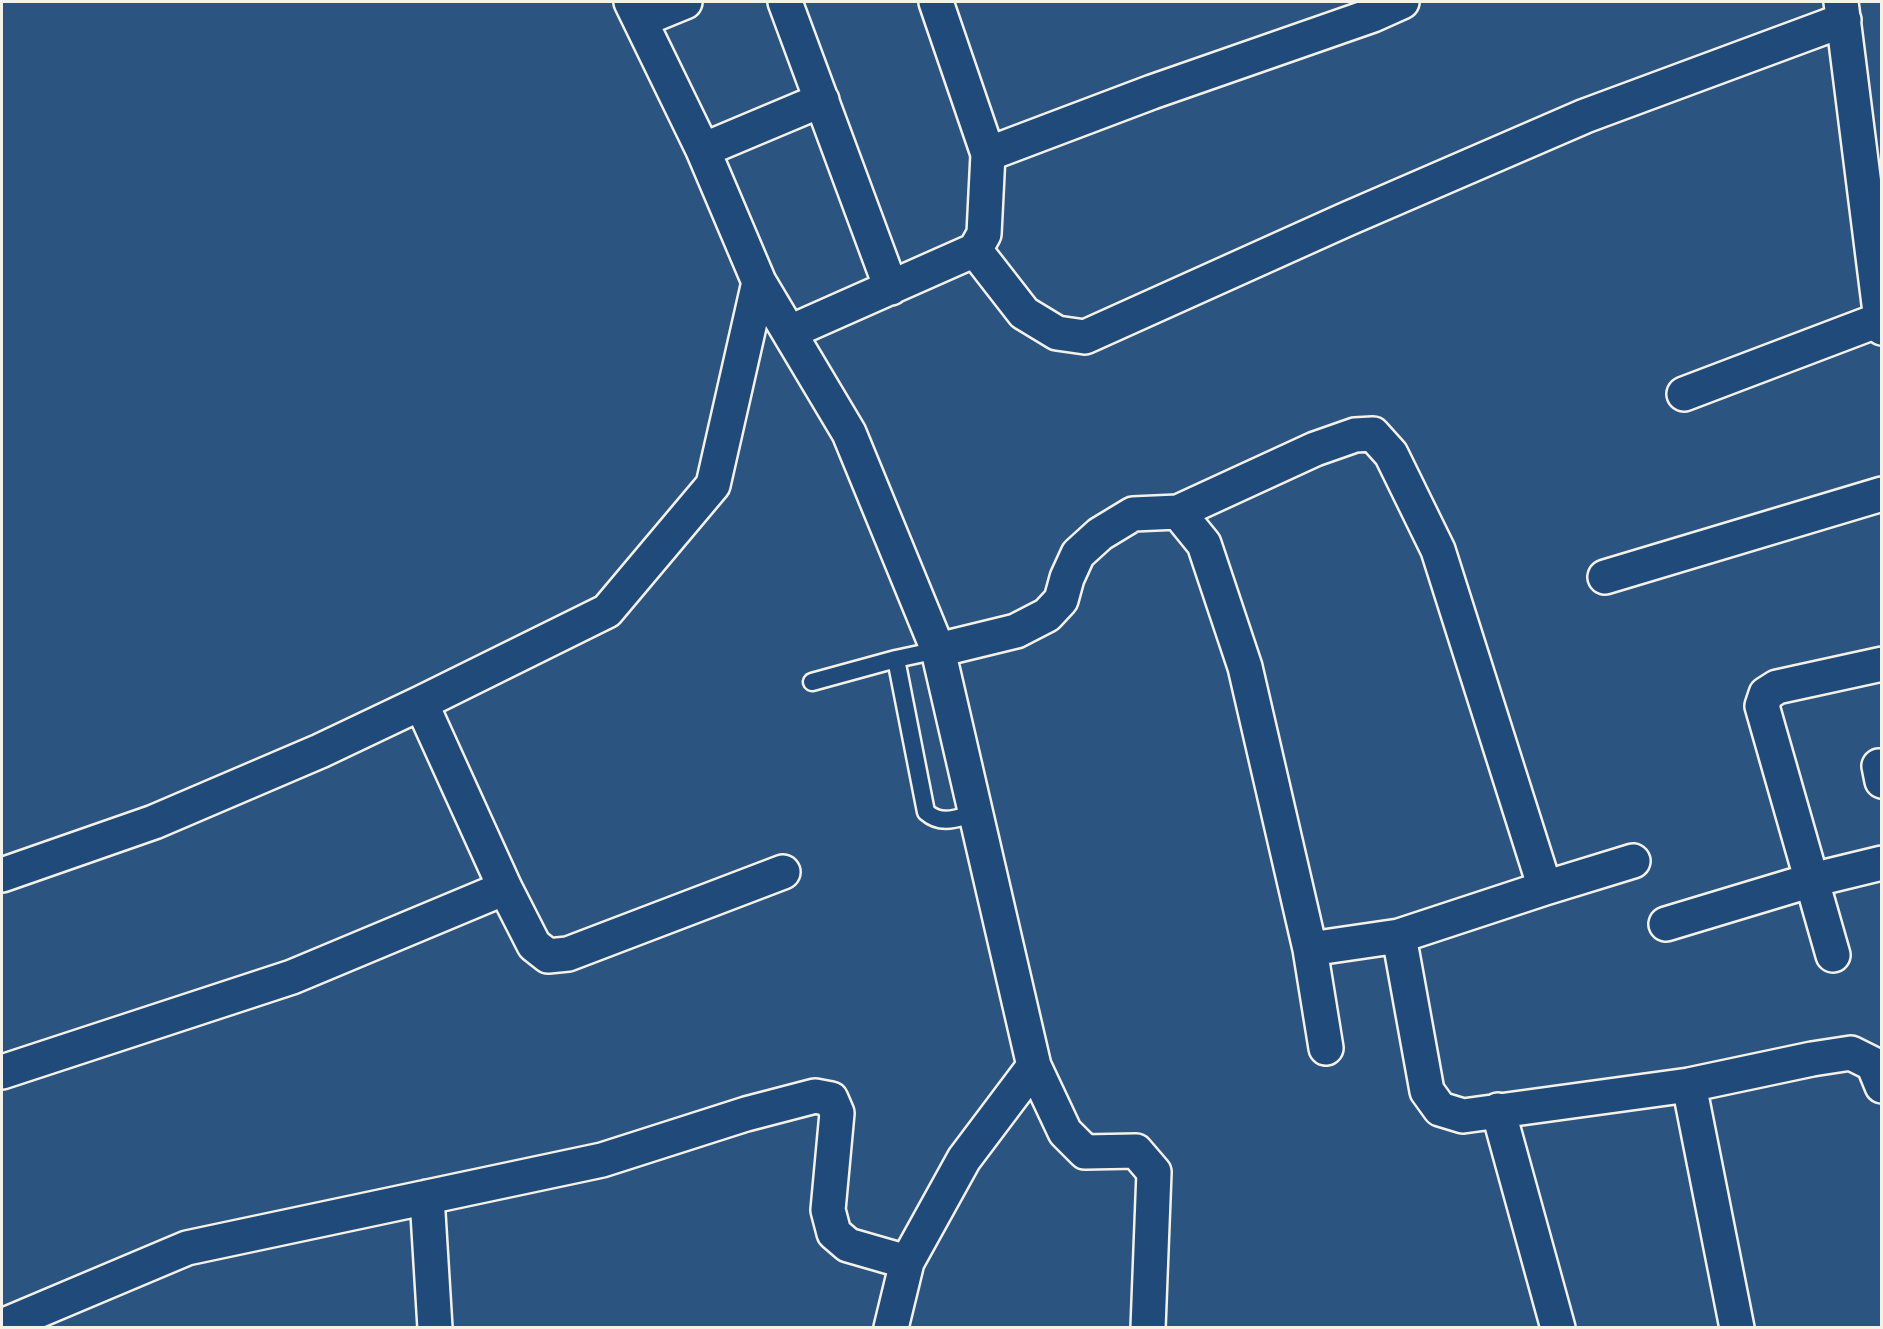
<!DOCTYPE html>
<style>
body{margin:0}
#map{position:relative;width:1883px;height:1329px;overflow:hidden;background:#2c5481;font-family:Kalam,sans-serif}
canvas{display:block}
.frame{position:absolute;inset:0;border:3px solid #f4f1e8;pointer-events:none}
</style>
<div id="map">
<canvas width="1883" height="1329"></canvas>
<div class="frame"></div>
</div>
<script>
const context = document.querySelector('canvas').getContext('2d');
context.lineJoin = 'round';
function stroke(path, color, width, dash) { context.strokeStyle = color; context.lineWidth = width; context.lineCap = dash ? 'butt' : 'round'; context.setLineDash(dash || []); context.stroke(path); }
const lane = new Path2D(`
 M 896,659 L 926,812 C 942,826 957,818 976,813
 M 812,682 L 896,659 L 938,650`);
const street = new Path2D(`
 M 785,2 L 891,288
 M 1841,2 L 1882,328
 M 641,20 L 685,2
 M 703,150 L 822,100
 M 988,154 L 1152,92 L 1373,15 L 1402,2
 M 975,250 L 1024,313 L 1057,333 L 1085,337 L 1347,219 L 1585,116 L 1844,20
 M 759,282 L 849,433 L 938,650 L 1034,1066 L 964,1159 L 907,1262 L 891,1328
 M 790,332 L 975,250 L 984,234 L 988,154 L 936,2
 M 1684,394 L 1879,320
 M 1178,512 L 1315,449 L 1355,435 L 1373,434 L 1391,454 L 1438,550 L 1545,888
 M 1605,577 L 1882,494
 M 938,650 L 1016,631 L 1047,615 L 1061,600 L 1067,578 L 1078,554 L 1100,534 L 1133,514 L 1178,512 L 1204,544 L 1245,667 L 1310,949 L 1326,1048
 M 421,703 L 505,888 L 534,945 L 548,956 L 568,954 L 783,872
 M 1879,766 L 1882,781
 M 2,875 L 154,822 L 320,751 L 421,703 L 607,611 L 713,485 L 759,282 L 703,150 L 631,2
 M 1666,924 L 1812,880 L 1882,863
 M 1399,936 L 1427,1091 L 1440,1109 L 1463,1116 L 1689,1085 L 1812,1059 L 1851,1053 L 1873,1064 L 1882,1086
 M 1310,949 L 1399,936 L 1545,888 L 1633,861
 M 1833,955 L 1762,706 L 1766,694 L 1777,687 L 1882,664
 M 1034,1066 L 1065,1132 L 1085,1152 L 1136,1151 L 1154,1172 L 1148,1328
 M 2,1072 L 292,977 L 505,888
 M 1689,1085 L 1737,1328
 M 1498,1110 L 1558,1328
 M 427,1197 L 435,1328
 M 2,1326 L 187,1248 L 602,1160 L 746,1114 L 815,1096 L 831,1099 L 837,1113 L 828,1210 L 834,1233 L 848,1245 L 907,1262`);
stroke(lane, '#f4f1e8', 21);
stroke(street, '#f4f1e8', 38);
stroke(lane, '#1f4a7a', 16);
stroke(street, '#1f4a7a', 33);
</script>
